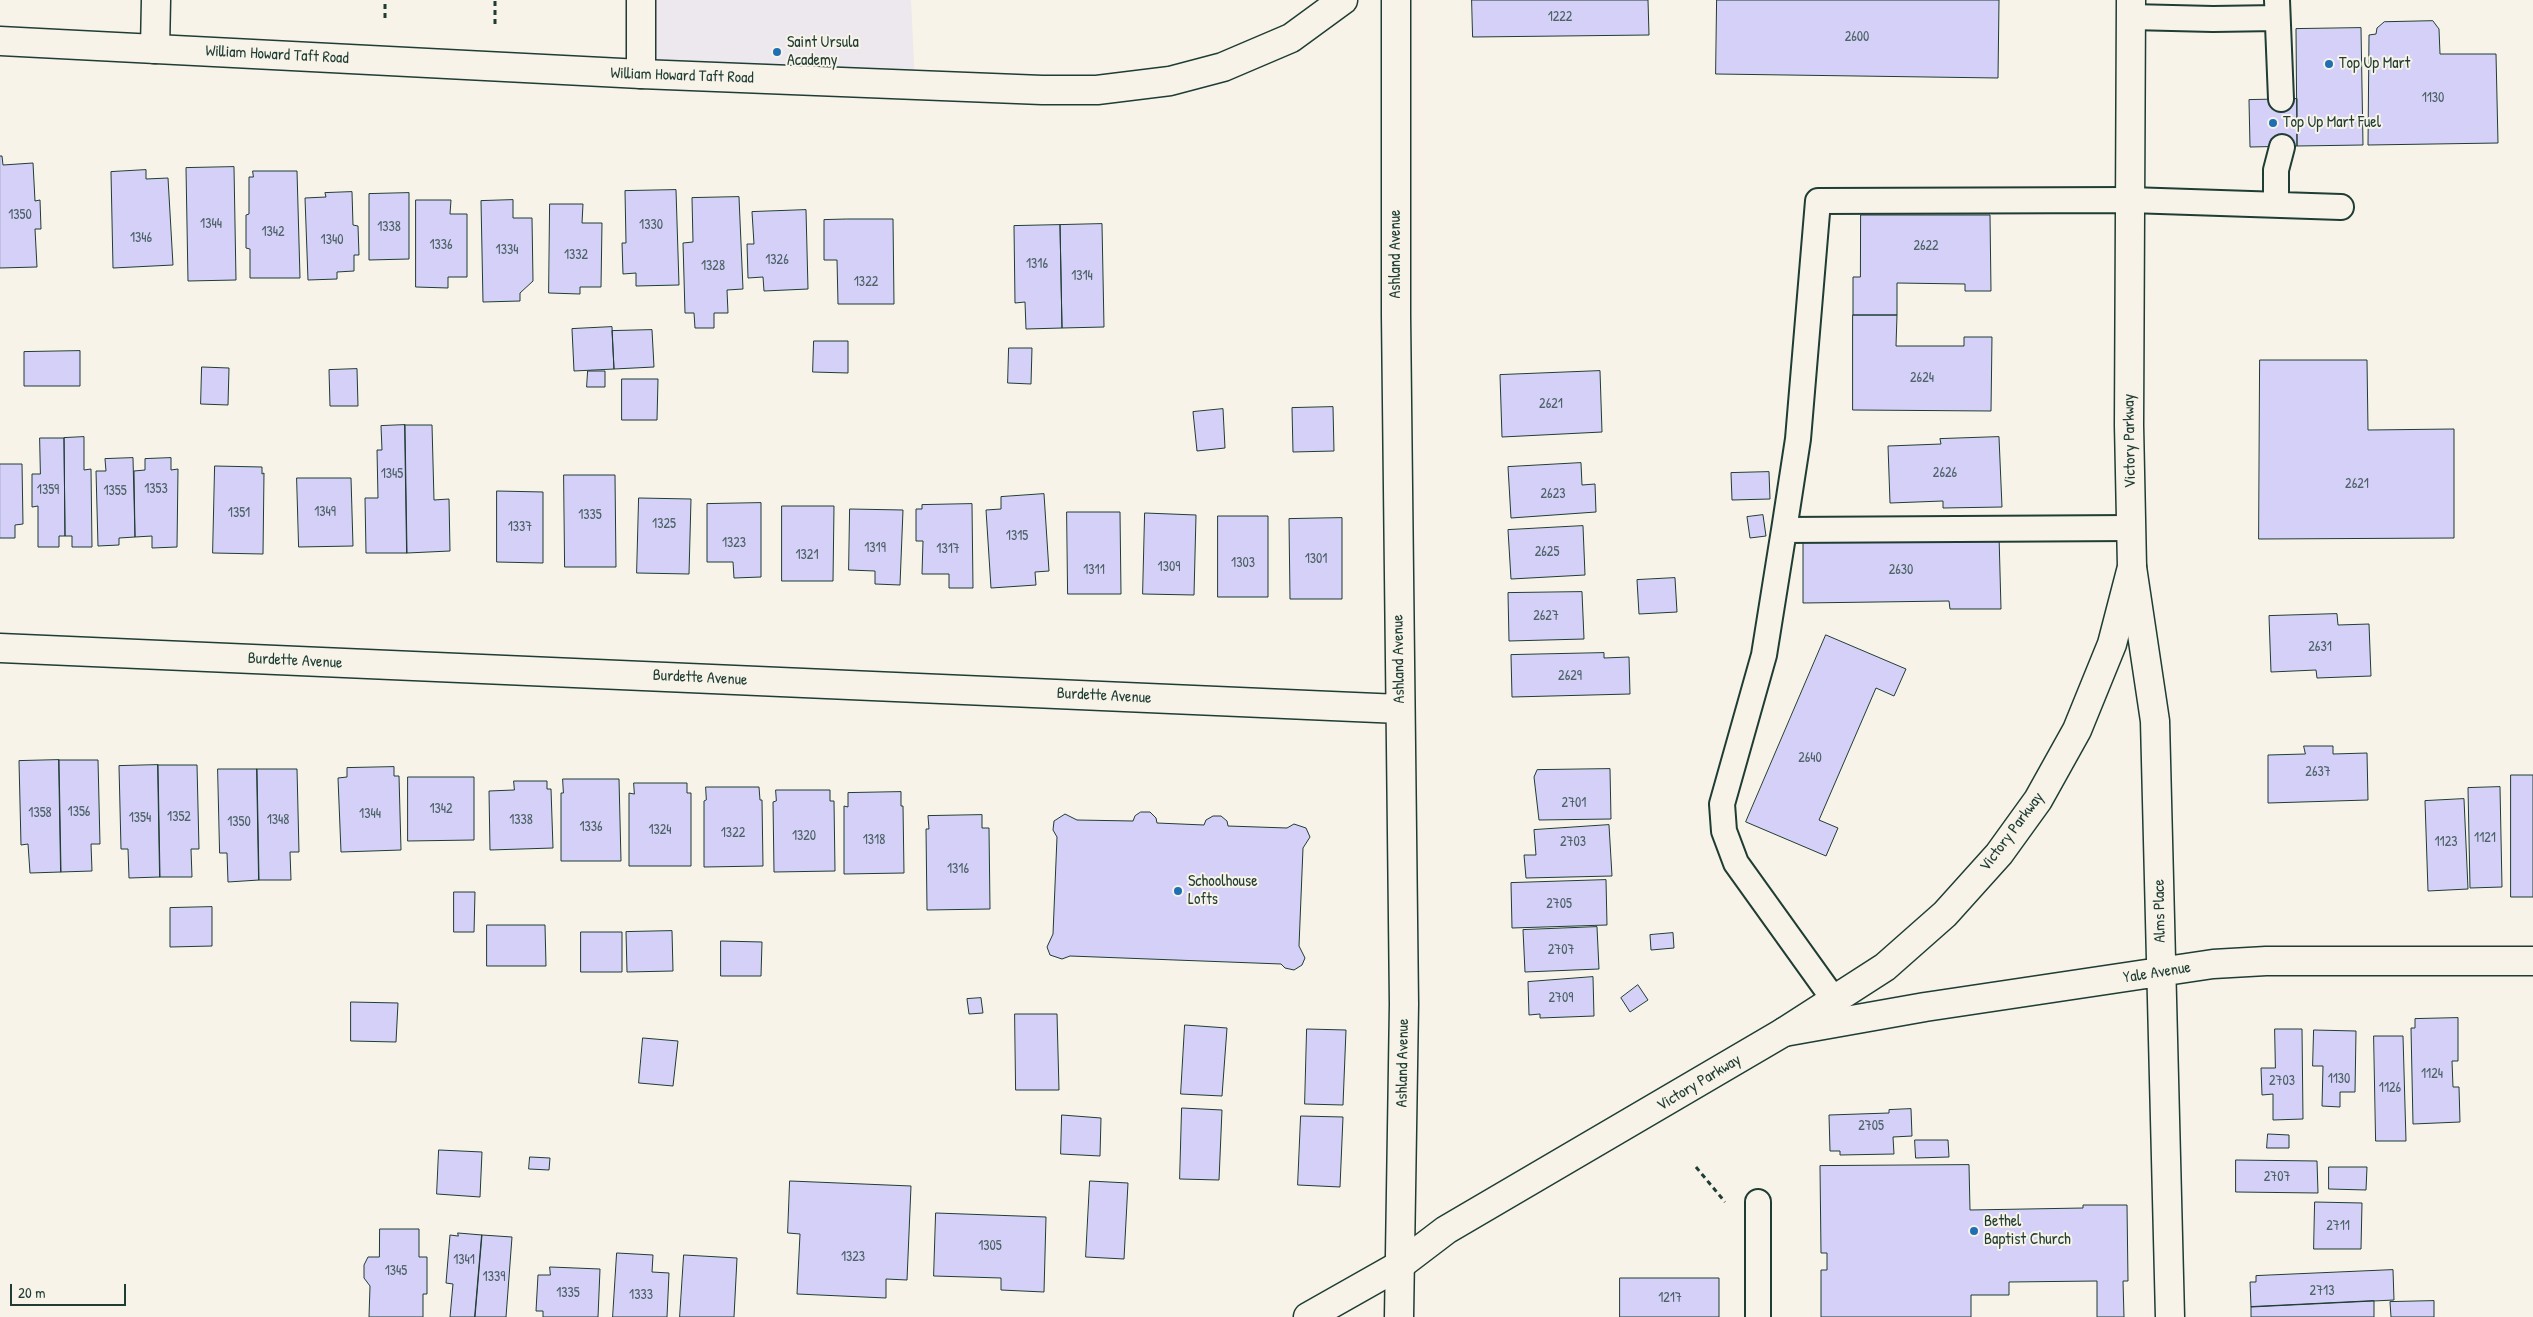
<!DOCTYPE html>
<style>
body{margin:0}
#map{position:relative;width:2533px;height:1317px;overflow:hidden;background:#f7f3e8;font-family:"Patrick Hand",sans-serif}
canvas{display:block}
.scale{position:absolute;left:10px;top:1284px;width:116px;height:22px;box-sizing:border-box;border:2px solid #1f3d34;border-top:0;padding-left:6px;font-size:15px;line-height:18px;white-space:nowrap;color:#1f3d34;-webkit-text-stroke:4px #f7f3e8;paint-order:stroke}
</style>
<div id="map">
<canvas width="2533" height="1317"></canvas>
<div class="scale">20 m</div>
</div>
<script>
const context = document.querySelector('canvas').getContext('2d');
context.lineJoin = 'round';
function paint(path, color) { context.fillStyle = color; context.fill(path, 'evenodd'); }
function stroke(path, color, width, dash) { context.strokeStyle = color; context.lineWidth = width; context.lineCap = dash ? 'butt' : 'round'; context.setLineDash(dash || []); context.stroke(path); }
function drawText(font, color, halo, rows, align = 'center') {
  context.font = font + ' "Patrick Hand",sans-serif'; context.lineWidth = 4; context.setLineDash([]); context.textBaseline = 'middle'; context.strokeStyle = halo; context.fillStyle = color; for (const [text, x, y, turn = 0] of rows) {
    context.save(); context.translate(x, y); context.rotate((+turn || 0) * Math.PI / 180); context.textAlign = isNaN(turn) ? turn : align; if (halo) context.strokeText(text, 0, 0); context.fillText(text, 0, 0); context.restore();
  }
}
paint(new Path2D(`
 M 641,0 L 911,0 L 915,85 L 641,74 Z`), '#ece8ed');
const building = new Path2D(`
 M 1472,0 L 1648,0 L 1649,35 L 1473,37 Z
 M 1717,0 L 1999,0 L 1998,78 L 1716,74 Z
 M 2433,21 L 2439,29 L 2440,54 L 2496,54 L 2498,143 L 2368,145 L 2369,35 L 2376,34 L 2377,28 L 2384,22 Z
 M 2361,28 L 2363,145 L 2297,146 L 2296,29 Z
 M 2297,99 L 2297,146 L 2250,147 L 2249,100 Z
 M 0,156 L 2,156 L 3,165 L 33,163 L 35,201 L 40,200 L 41,229 L 35,229 L 37,267 L 0,268 Z
 M 234,167 L 236,280 L 188,281 L 186,168 Z
 M 146,170 L 146,179 L 168,178 L 173,265 L 113,268 L 111,172 Z
 M 253,171 L 297,171 L 300,278 L 250,278 L 250,249 L 246,248 L 246,215 L 249,214 L 249,177 L 253,177 Z
 M 676,190 L 679,285 L 636,286 L 636,273 L 623,274 L 622,243 L 626,243 L 625,191 Z
 M 352,192 L 353,225 L 358,226 L 359,255 L 354,255 L 354,271 L 337,272 L 337,279 L 308,280 L 305,198 L 326,197 L 325,193 Z
 M 409,193 L 409,259 L 369,260 L 369,194 Z
 M 739,197 L 743,289 L 727,290 L 728,313 L 714,313 L 714,328 L 695,328 L 694,313 L 685,313 L 683,243 L 693,242 L 692,198 Z
 M 416,200 L 451,200 L 450,214 L 467,214 L 467,277 L 448,277 L 448,288 L 416,287 Z
 M 513,200 L 513,218 L 532,218 L 533,281 L 520,293 L 520,301 L 483,302 L 481,201 Z
 M 550,204 L 583,204 L 582,223 L 602,223 L 601,287 L 580,287 L 580,294 L 549,293 Z
 M 806,210 L 808,289 L 764,291 L 763,277 L 748,278 L 747,244 L 754,244 L 752,212 Z
 M 1861,215 L 1990,215 L 1991,291 L 1965,291 L 1965,284 L 1897,283 L 1897,315 L 1853,315 L 1853,277 L 1860,277 Z
 M 847,219 L 893,219 L 894,304 L 838,304 L 837,260 L 824,260 L 824,220 Z
 M 1102,224 L 1104,327 L 1062,328 L 1060,225 Z
 M 1060,225 L 1062,328 L 1026,329 L 1025,302 L 1015,303 L 1014,226 Z
 M 1853,315 L 1897,315 L 1896,346 L 1964,346 L 1964,337 L 1992,337 L 1991,411 L 1853,410 Z
 M 612,327 L 614,369 L 574,371 L 572,329 Z
 M 652,330 L 654,367 L 614,369 L 612,331 Z
 M 814,341 L 848,341 L 848,373 L 813,372 Z
 M 1009,348 L 1032,348 L 1031,384 L 1008,383 Z
 M 80,351 L 80,386 L 24,386 L 24,352 Z
 M 2260,360 L 2367,360 L 2368,430 L 2454,429 L 2454,538 L 2259,539 Z
 M 202,367 L 229,368 L 228,405 L 201,404 Z
 M 357,369 L 358,406 L 330,406 L 329,370 Z
 M 588,371 L 605,371 L 605,387 L 587,387 Z
 M 1600,371 L 1602,432 L 1502,437 L 1500,375 Z
 M 622,379 L 658,379 L 657,420 L 622,420 Z
 M 1333,407 L 1334,451 L 1293,452 L 1292,408 Z
 M 1223,409 L 1225,448 L 1197,451 L 1193,412 Z
 M 405,425 L 432,425 L 434,500 L 449,499 L 450,551 L 407,553 Z
 M 405,425 L 407,553 L 366,553 L 365,498 L 378,498 L 377,450 L 382,450 L 381,426 Z
 M 84,437 L 84,470 L 91,469 L 92,547 L 72,547 L 72,536 L 65,536 L 64,438 Z
 M 1999,437 L 2002,507 L 1943,508 L 1943,501 L 1890,503 L 1888,446 L 1941,444 L 1940,439 Z
 M 40,438 L 64,438 L 65,536 L 59,536 L 59,547 L 38,547 L 38,506 L 32,507 L 32,474 L 40,474 Z
 M 133,458 L 135,537 L 119,538 L 119,545 L 98,546 L 96,471 L 106,471 L 105,459 Z
 M 171,458 L 171,470 L 178,469 L 177,547 L 152,548 L 152,536 L 135,537 L 134,471 L 145,470 L 145,459 Z
 M 1581,463 L 1582,485 L 1595,484 L 1596,512 L 1511,518 L 1508,467 Z
 M 0,464 L 22,464 L 23,524 L 15,525 L 15,538 L 0,538 Z
 M 215,466 L 262,467 L 262,474 L 264,473 L 263,554 L 213,553 Z
 M 1769,472 L 1770,499 L 1732,500 L 1731,473 Z
 M 564,475 L 615,475 L 616,567 L 565,567 Z
 M 297,478 L 351,478 L 353,546 L 299,547 Z
 M 497,491 L 543,492 L 543,563 L 497,562 Z
 M 1044,494 L 1049,571 L 1035,572 L 1036,585 L 991,588 L 986,510 L 1001,509 L 1001,497 Z
 M 639,498 L 691,499 L 689,574 L 637,573 Z
 M 761,503 L 761,577 L 734,578 L 733,562 L 707,562 L 707,504 Z
 M 972,504 L 973,588 L 949,588 L 949,574 L 922,574 L 923,541 L 916,541 L 916,509 L 922,509 L 922,505 Z
 M 782,506 L 834,506 L 833,581 L 782,581 Z
 M 850,509 L 903,510 L 900,585 L 875,584 L 875,571 L 849,570 Z
 M 1067,512 L 1120,512 L 1121,594 L 1068,594 Z
 M 1145,513 L 1196,515 L 1194,595 L 1143,594 Z
 M 1763,515 L 1766,536 L 1750,538 L 1747,517 Z
 M 1218,516 L 1268,516 L 1268,597 L 1218,597 Z
 M 1342,518 L 1342,599 L 1290,599 L 1289,519 Z
 M 1583,526 L 1585,575 L 1511,579 L 1508,530 Z
 M 1999,535 L 2001,609 L 1950,609 L 1949,601 L 1803,603 L 1803,538 Z
 M 1675,578 L 1677,612 L 1639,614 L 1637,580 Z
 M 1582,592 L 1584,639 L 1509,641 L 1508,593 Z
 M 2337,614 L 2338,625 L 2369,624 L 2371,676 L 2317,678 L 2316,670 L 2271,672 L 2269,616 Z
 M 1826,635 L 1906,669 L 1894,696 L 1876,688 L 1819,820 L 1838,828 L 1826,856 L 1746,822 Z
 M 1604,653 L 1604,658 L 1629,657 L 1630,694 L 1512,697 L 1511,655 Z
 M 2304,746 L 2333,746 L 2333,754 L 2367,753 L 2368,800 L 2268,803 L 2268,755 L 2305,754 Z
 M 59,760 L 98,760 L 100,844 L 91,844 L 92,871 L 61,872 Z
 M 59,760 L 61,872 L 30,873 L 28,844 L 21,845 L 19,761 Z
 M 158,765 L 197,765 L 199,849 L 191,849 L 192,877 L 160,877 Z
 M 158,765 L 160,877 L 129,878 L 128,849 L 121,849 L 119,766 Z
 M 394,767 L 394,776 L 399,776 L 401,850 L 341,852 L 338,778 L 347,777 L 347,768 Z
 M 218,769 L 257,769 L 259,880 L 228,882 L 227,853 L 220,853 Z
 M 257,769 L 297,769 L 299,852 L 290,852 L 291,880 L 259,880 Z
 M 1610,769 L 1611,819 L 1539,820 L 1534,777 L 1537,770 Z
 M 2511,775 L 2533,775 L 2533,897 L 2511,897 Z
 M 408,777 L 474,777 L 474,840 L 408,841 Z
 M 563,779 L 619,779 L 621,861 L 561,861 L 561,793 L 563,793 Z
 M 514,781 L 547,781 L 547,789 L 551,789 L 553,848 L 490,850 L 489,791 L 514,790 Z
 M 634,783 L 687,783 L 687,793 L 691,793 L 691,866 L 629,866 L 629,793 L 634,794 Z
 M 706,787 L 759,787 L 760,800 L 762,800 L 763,866 L 704,867 L 704,801 L 706,800 Z
 M 2500,787 L 2502,887 L 2470,888 L 2468,788 Z
 M 776,790 L 830,790 L 830,801 L 834,801 L 835,871 L 774,872 L 773,802 L 776,801 Z
 M 901,792 L 901,806 L 903,806 L 904,873 L 844,874 L 844,806 L 848,807 L 848,793 Z
 M 2464,799 L 2468,889 L 2428,891 L 2425,801 Z
 M 1141,812 L 1150,812 L 1156,818 L 1157,823 L 1204,825 L 1206,820 L 1213,816 L 1221,816 L 1227,821 L 1228,826 L 1287,828 L 1294,824 L 1306,828 L 1310,837 L 1303,848 L 1299,946 L 1305,958 L 1302,965 L 1294,970 L 1285,968 L 1281,964 L 1070,956 L 1062,959 L 1050,955 L 1047,947 L 1053,934 L 1057,837 L 1053,830 L 1054,821 L 1065,814 L 1077,820 L 1133,821 L 1135,816 Z
 M 982,815 L 982,828 L 989,828 L 990,909 L 927,910 L 926,829 L 929,829 L 928,816 Z
 M 1609,825 L 1612,876 L 1526,878 L 1524,855 L 1536,855 L 1534,830 Z
 M 1606,880 L 1607,925 L 1512,928 L 1511,883 Z
 M 454,892 L 475,892 L 474,932 L 454,932 Z
 M 212,907 L 212,946 L 170,947 L 170,908 Z
 M 487,925 L 545,925 L 546,966 L 487,966 Z
 M 1597,927 L 1599,969 L 1525,972 L 1523,930 Z
 M 672,931 L 673,971 L 627,972 L 626,932 Z
 M 581,932 L 622,932 L 622,972 L 581,972 Z
 M 1673,933 L 1674,948 L 1651,950 L 1650,935 Z
 M 721,941 L 762,942 L 761,976 L 721,976 Z
 M 1593,977 L 1594,1016 L 1540,1018 L 1540,1014 L 1529,1015 L 1528,982 Z
 M 1638,985 L 1648,1000 L 1630,1012 L 1621,998 Z
 M 981,998 L 983,1013 L 969,1014 L 967,999 Z
 M 351,1002 L 398,1003 L 396,1042 L 351,1041 Z
 M 1015,1014 L 1057,1014 L 1059,1090 L 1016,1090 Z
 M 2458,1018 L 2458,1061 L 2452,1061 L 2453,1087 L 2459,1087 L 2460,1122 L 2413,1124 L 2411,1028 L 2415,1028 L 2415,1019 Z
 M 1185,1025 L 1227,1028 L 1222,1096 L 1181,1094 Z
 M 1307,1029 L 1346,1030 L 1343,1105 L 1305,1104 Z
 M 2275,1029 L 2302,1029 L 2303,1119 L 2273,1120 L 2273,1094 L 2262,1095 L 2261,1068 L 2275,1068 Z
 M 2314,1030 L 2356,1031 L 2355,1092 L 2340,1092 L 2340,1107 L 2322,1106 L 2323,1066 L 2313,1066 Z
 M 2374,1036 L 2403,1036 L 2406,1141 L 2376,1141 Z
 M 643,1038 L 678,1041 L 673,1086 L 639,1083 Z
 M 1182,1108 L 1222,1110 L 1219,1180 L 1180,1179 Z
 M 1911,1109 L 1912,1136 L 1893,1137 L 1894,1154 L 1840,1155 L 1840,1151 L 1830,1151 L 1829,1115 L 1889,1113 L 1889,1110 Z
 M 1062,1115 L 1101,1118 L 1100,1156 L 1061,1154 Z
 M 1301,1116 L 1343,1117 L 1340,1187 L 1298,1185 Z
 M 2268,1134 L 2289,1135 L 2289,1148 L 2267,1148 Z
 M 1915,1140 L 1948,1140 L 1949,1157 L 1916,1158 Z
 M 439,1150 L 482,1152 L 480,1197 L 437,1194 Z
 M 530,1157 L 550,1158 L 549,1170 L 529,1169 Z
 M 2236,1160 L 2317,1161 L 2318,1193 L 2236,1192 Z
 M 1969,1165 L 1970,1210 L 2083,1208 L 2083,1205 L 2127,1205 L 2128,1281 L 2123,1281 L 2124,1317 L 2097,1317 L 2097,1281 L 2009,1282 L 2009,1295 L 1971,1295 L 1971,1317 L 1821,1317 L 1821,1270 L 1827,1270 L 1827,1253 L 1821,1253 L 1820,1166 Z
 M 2329,1167 L 2367,1167 L 2366,1190 L 2329,1189 Z
 M 790,1181 L 911,1186 L 907,1280 L 886,1279 L 886,1298 L 797,1294 L 800,1234 L 788,1233 Z
 M 1090,1181 L 1128,1183 L 1124,1259 L 1086,1257 Z
 M 2315,1202 L 2362,1203 L 2361,1249 L 2314,1249 Z
 M 936,1213 L 1046,1217 L 1044,1292 L 1001,1290 L 1001,1278 L 934,1276 Z
 M 380,1229 L 419,1229 L 419,1257 L 427,1257 L 427,1294 L 423,1294 L 423,1317 L 369,1317 L 370,1286 L 364,1278 L 364,1265 L 368,1257 L 379,1257 Z
 M 458,1233 L 482,1235 L 475,1317 L 450,1317 L 453,1284 L 446,1283 L 450,1235 L 458,1236 Z
 M 482,1235 L 512,1237 L 506,1317 L 475,1317 Z
 M 617,1253 L 653,1255 L 652,1272 L 669,1273 L 667,1317 L 613,1317 Z
 M 684,1255 L 737,1258 L 734,1317 L 680,1317 Z
 M 550,1267 L 600,1269 L 598,1317 L 543,1317 L 543,1311 L 536,1311 L 538,1275 L 550,1275 Z
 M 2393,1270 L 2394,1300 L 2251,1307 L 2250,1282 L 2256,1282 L 2256,1276 Z
 M 1620,1278 L 1719,1278 L 1719,1317 L 1620,1317 Z
 M 2374,1301 L 2374,1317 L 2251,1317 L 2251,1307 Z
 M 2434,1301 L 2434,1317 L 2391,1317 L 2390,1302 Z`);
paint(building, '#d4d0f8');
stroke(building, '#1f3d34', 1);
const service = new Path2D(`
 M 2277,0 L 2281,99
 M 2131,17 L 2213,19 L 2277,18
 M 2276,205 L 2276,170 L 2282,147
 M 1784,530 L 1798,439 L 1818,201 L 2130,200 L 2341,207
 M 1835,1001 L 1736,863 L 1724,831 L 1722,804 L 1764,655 L 1784,530 L 2131,528
 M 1758,1202 L 1758,1317`);
const minor = new Path2D(`
 M 1396,0 L 1396,316 L 1404,1004 L 1399,1317
 M 155,49 L 156,0
 M 641,74 L 641,0
 M 2132,567 L 2155,721 L 2170,1317
 M 0,648 L 1400,709
 M 1784,1032 L 1925,1007 L 2213,964 L 2266,961 L 2533,961`);
const tertiary = new Path2D(`
 M 0,41 L 641,74 L 1042,90 L 1097,90 L 1170,81 L 1223,67 L 1291,38 L 1343,0
 M 1308,1317 L 1400,1265 L 1446,1230 L 1784,1032 L 1885,967 L 1945,914 L 1999,854 L 2038,800 L 2077,730 L 2112,644 L 2132,567 L 2129,425 L 2131,0`);
stroke(service, '#1f3d34', 28);
stroke(minor, '#1f3d34', 31);
stroke(tertiary, '#1f3d34', 31);
stroke(new Path2D(`
 M 385,18 L 385,0
 M 495,24 L 495,0
 M 1696,1167 L 1725,1202`), '#1f3d34', 3, [5, 4]);
stroke(service, '#f7f3e8', 24);
stroke(minor, '#f7f3e8', 28);
stroke(tertiary, '#f7f3e8', 28);
for (const [x, y, r, color] of [
 [777,52,5,"#1f6fb2"],
 [2329,64,5,"#1f6fb2"],
 [2273,123,5,"#1f6fb2"],
 [1178,891,5,"#1f6fb2"],
 [1974,1231,5,"#1f6fb2"]
]) { const dot = new Path2D(); dot.arc(x, y, r, 0, 2 * Math.PI); context.fillStyle = color; context.fill(dot); stroke(dot, '#f7f3e8', 2); }
drawText('14px', '#4c6265', null, [
 ["1222",1560,17],
 ["2600",1857,37],
 ["1130",2433,98],
 ["1350",20,215],
 ["1344",211,224],
 ["1330",651,225],
 ["1338",389,227],
 ["1342",273,232],
 ["1346",141,238],
 ["1340",332,240],
 ["1336",441,245],
 ["2622",1926,246],
 ["1334",507,250],
 ["1332",576,255],
 ["1326",777,260],
 ["1316",1037,264],
 ["1328",713,266],
 ["1314",1082,276],
 ["1322",866,282],
 ["2624",1922,378],
 ["2621",1551,404],
 ["2626",1945,473],
 ["1345",392,474],
 ["2621",2357,484],
 ["1353",156,489],
 ["1359",48,490],
 ["1355",115,491],
 ["2623",1553,494],
 ["1349",325,512],
 ["1351",239,513],
 ["1335",590,515],
 ["1325",664,524],
 ["1337",520,527],
 ["1315",1017,536],
 ["1323",734,543],
 ["1319",875,548],
 ["1317",948,549],
 ["2625",1547,552],
 ["1321",807,555],
 ["1301",1316,559],
 ["1303",1243,563],
 ["1309",1169,567],
 ["1311",1094,570],
 ["2630",1901,570],
 ["2627",1546,616],
 ["2631",2320,647],
 ["2629",1570,676],
 ["2640",1810,758],
 ["2637",2318,772],
 ["2701",1574,803],
 ["1342",441,809],
 ["1356",79,812],
 ["1358",40,813],
 ["1344",370,814],
 ["1352",179,817],
 ["1354",140,818],
 ["1348",278,820],
 ["1338",521,820],
 ["1350",239,822],
 ["1336",591,827],
 ["1324",660,830],
 ["1322",733,833],
 ["1320",804,836],
 ["1121",2485,838],
 ["1318",874,840],
 ["2703",1573,842],
 ["1123",2446,842],
 ["1316",958,869],
 ["2705",1559,904],
 ["2707",1561,950],
 ["2709",1561,998],
 ["1124",2432,1074],
 ["1130",2339,1079],
 ["2703",2282,1081],
 ["1126",2390,1088],
 ["2705",1871,1126],
 ["2707",2277,1177],
 ["2711",2338,1226],
 ["1305",990,1246],
 ["1323",853,1257],
 ["1341",464,1260],
 ["1345",396,1271],
 ["1339",494,1277],
 ["2713",2322,1291],
 ["1335",568,1293],
 ["1333",641,1295],
 ["1217",1670,1298]
]);
drawText('16px', '#1f3d34', '#f7f3e8', [
 ["Saint Ursula",787,43],
 ["Academy",787,61],
 ["Top Up Mart",2339,64],
 ["Top Up Mart Fuel",2283,123],
 ["Schoolhouse",1188,882],
 ["Lofts",1188,900],
 ["Bethel",1984,1222],
 ["Baptist Church",1984,1240]
], 'left');
drawText('16px', '#1f3d34', '#f7f3e8', [
 ["William Howard Taft Road",277,55,3],
 ["William Howard Taft Road",682,76,2],
 ["Ashland Avenue",1396,254,-90],
 ["Victory Parkway",2130,441,-91],
 ["Ashland Avenue",1399,659,-91],
 ["Burdette Avenue",295,661,3],
 ["Burdette Avenue",700,678,3],
 ["Burdette Avenue",1104,696,3],
 ["Victory Parkway",2012,832,-53],
 ["Alms Place",2160,911,-91],
 ["Yale Avenue",2157,973,-9],
 ["Ashland Avenue",1403,1063,-89],
 ["Victory Parkway",1699,1083,-31]
]);
</script>
